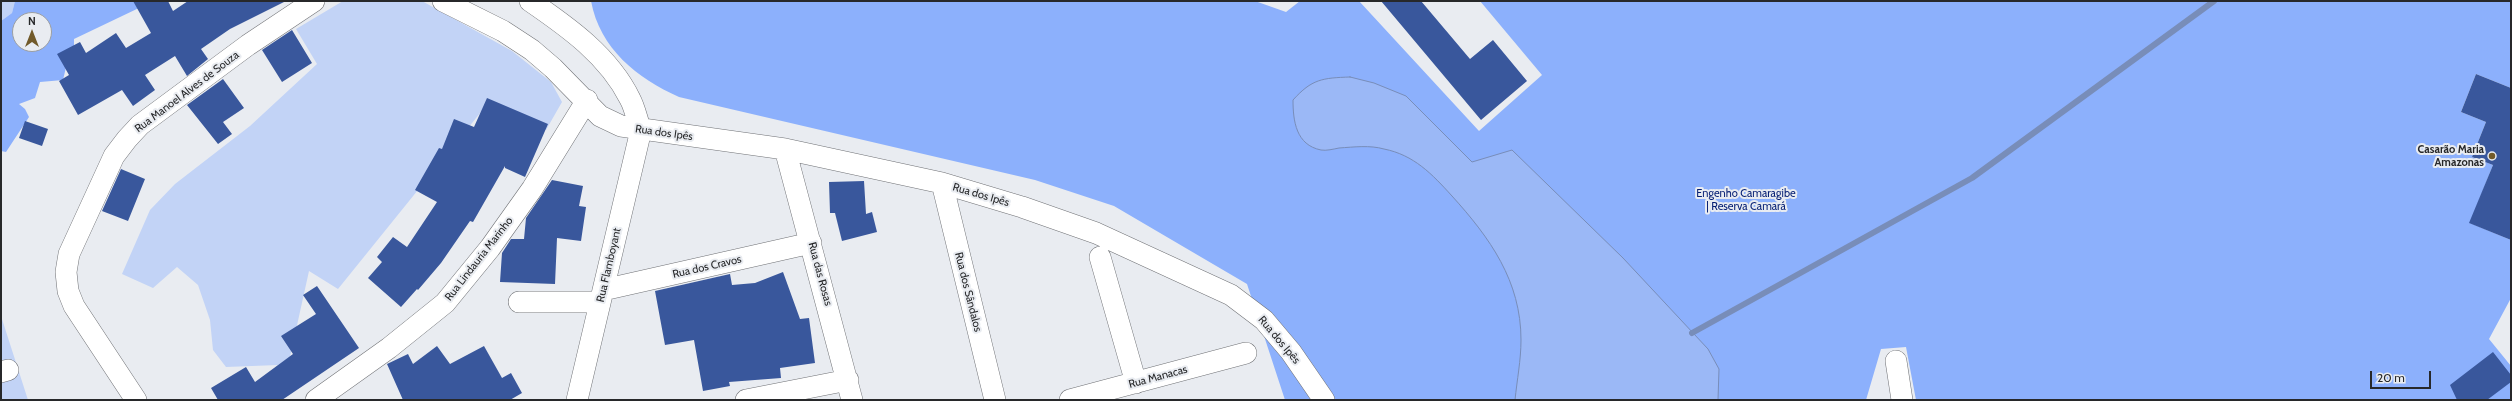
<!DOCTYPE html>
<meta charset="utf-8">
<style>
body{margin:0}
#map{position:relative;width:2512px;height:401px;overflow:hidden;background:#e9ecf1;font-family:Cabin,sans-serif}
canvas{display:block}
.frame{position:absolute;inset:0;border:2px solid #27282a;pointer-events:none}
.north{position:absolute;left:12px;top:12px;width:40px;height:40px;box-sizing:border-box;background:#e9ecf1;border:1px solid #9b9ea1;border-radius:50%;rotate:0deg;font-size:11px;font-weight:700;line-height:16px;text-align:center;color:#27282a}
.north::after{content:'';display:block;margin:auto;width:14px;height:18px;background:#715a2a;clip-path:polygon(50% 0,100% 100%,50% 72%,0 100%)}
.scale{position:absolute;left:2370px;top:371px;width:61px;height:18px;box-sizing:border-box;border:2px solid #27282a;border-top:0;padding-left:5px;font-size:12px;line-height:14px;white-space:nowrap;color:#27282a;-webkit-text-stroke:3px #e9ecf1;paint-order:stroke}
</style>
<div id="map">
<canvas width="2512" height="401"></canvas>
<div class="frame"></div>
<div class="north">N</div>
<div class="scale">20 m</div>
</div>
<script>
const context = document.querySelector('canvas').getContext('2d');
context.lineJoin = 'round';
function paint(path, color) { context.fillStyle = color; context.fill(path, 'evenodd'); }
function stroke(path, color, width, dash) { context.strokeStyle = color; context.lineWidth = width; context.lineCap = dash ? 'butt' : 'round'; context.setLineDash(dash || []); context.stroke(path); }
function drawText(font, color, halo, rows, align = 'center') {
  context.font = font + ' Cabin,sans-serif'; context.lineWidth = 4; context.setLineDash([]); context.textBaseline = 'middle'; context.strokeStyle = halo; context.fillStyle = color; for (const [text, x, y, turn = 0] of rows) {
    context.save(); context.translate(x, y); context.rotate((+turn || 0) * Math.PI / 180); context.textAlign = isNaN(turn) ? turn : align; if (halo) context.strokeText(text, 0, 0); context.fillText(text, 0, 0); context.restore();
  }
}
paint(new Path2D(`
 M 1,1 L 15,1 L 12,13 L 1,21 Z
 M 343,1 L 422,1 L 512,51 L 551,82 L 562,102 L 546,130 L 489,102 L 338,289 L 309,271 L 290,357 L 278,365 L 226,367 L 213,350 L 210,320 L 198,285 L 177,267 L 153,288 L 122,274 L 150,210 L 175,184 L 250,126 L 317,64 L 296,29 Z
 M 1,316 L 28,400 L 1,400 Z`), '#c2d3f6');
paint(new Path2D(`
 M 15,1 L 138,1 L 141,7 L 74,39 L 74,52 L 67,63 L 63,80 L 40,82 L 35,98 L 19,104 L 25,109 L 29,117 L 6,152 L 1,151 L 1,21 L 12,13 ZM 20,20 L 44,20 L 44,44 L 20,44 Z
 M 591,1 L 1255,1 L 1286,12 L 1300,1 L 1359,1 L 1479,131 L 1542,75 L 1480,1 L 2511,1 L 2511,88 L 2476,74 L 2461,112 L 2486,122 L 2472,157 L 2493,165 L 2470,223 L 2511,240 L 2511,298 L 2489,339 L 2511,366 L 2511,400 L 1916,400 L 1906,347 L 1881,349 L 1866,400 L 1285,400 L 1247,284 L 1114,206 L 1035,180 L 679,97 C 637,78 600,49 591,1 Z`), '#8cb0fc');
const water = new Path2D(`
 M 1350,77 L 1374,83 L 1406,96 L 1472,162 L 1512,150 L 1623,258 L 1708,349 L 1719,369 L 1718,400 L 1515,400 C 1517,380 1521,360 1521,340 C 1521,281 1490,238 1452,196 C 1432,174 1414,155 1384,149 C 1370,145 1354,147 1339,148 C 1334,149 1326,151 1321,150 C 1296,145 1293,121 1293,100 C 1312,79 1322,78 1350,77 Z`);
paint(water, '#9bb8f6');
stroke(water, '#788db9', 1);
stroke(new Path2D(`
 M 1692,333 L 1972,178 L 2214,1`), '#788db9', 6);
paint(new Path2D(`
 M 133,1 L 168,1 L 173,11 L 188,1 L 286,1 L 230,29 L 201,49 L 208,59 L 187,76 L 175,56 L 145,75 L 155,90 L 133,106 L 122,90 L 78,115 L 59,81 L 69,75 L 57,54 L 80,42 L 86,53 L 116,33 L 126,48 L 151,33 Z
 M 1381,1 L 1421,1 L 1470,59 L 1493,40 L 1527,81 L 1481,120 Z
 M 292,30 L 312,63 L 282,82 L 262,50 Z
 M 2476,74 L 2511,88 L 2511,240 L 2469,223 L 2493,165 L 2472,157 L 2486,122 L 2461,112 Z
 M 223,79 L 244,108 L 223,122 L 232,134 L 218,144 L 187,105 Z
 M 487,98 L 548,124 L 525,177 L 505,168 L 505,166 L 473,222 L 470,221 L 441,263 L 418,290 L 417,289 L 401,307 L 368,278 L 382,262 L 377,257 L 393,237 L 407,247 L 437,202 L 415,190 L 439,148 L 442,149 L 454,119 L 474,127 Z
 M 25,121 L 48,129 L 42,146 L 19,138 Z
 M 121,169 L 145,179 L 128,221 L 102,211 Z
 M 552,180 L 583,186 L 579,206 L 586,207 L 581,241 L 557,238 L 555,284 L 500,282 L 502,253 L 511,239 L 524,239 L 526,218 Z
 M 864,181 L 866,214 L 872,212 L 877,232 L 842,241 L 835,213 L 830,213 L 829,182 Z
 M 783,272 L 800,319 L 809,318 L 815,363 L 780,368 L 781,378 L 729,382 L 730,386 L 703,391 L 694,340 L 665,345 L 655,291 L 730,274 L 732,285 L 755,283 Z
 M 317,286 L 359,348 L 282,400 L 218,400 L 211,388 L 246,367 L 255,382 L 293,354 L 281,336 L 316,314 L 303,295 Z
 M 437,346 L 450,364 L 484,346 L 502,378 L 511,373 L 522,393 L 510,400 L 403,400 L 387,364 L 408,354 L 413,364 Z
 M 2493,352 L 2511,375 L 2511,382 L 2487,400 L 2457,400 L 2450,385 Z`), '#39579c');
const minor = new Path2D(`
 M 443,1 L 503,31 L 532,50 L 553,68 L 600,116 L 621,126 L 785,149 L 942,183 L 1022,207 L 1096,233 L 1231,295 L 1264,320 L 1291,352 L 1324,400
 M 530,1 C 568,27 609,56 630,99 C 635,108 637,120 641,130
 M 785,149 L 852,400
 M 942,183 L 995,400
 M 1100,257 L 1136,383
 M 603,290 L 811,243
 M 519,302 L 600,302
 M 1896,361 L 1902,400
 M 1,372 L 8,370
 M 136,400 L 74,306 L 68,291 L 66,272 L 69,254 L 114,156 L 127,139 L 140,125 L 248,45 L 314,1
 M 316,400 L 389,348 L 445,303 L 490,248 L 532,189 L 587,100
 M 577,400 L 641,130
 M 746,400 L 848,380
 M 1070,400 L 1246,353`);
stroke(minor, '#707276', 22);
stroke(minor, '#fff', 21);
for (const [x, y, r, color] of [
 [2492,156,4,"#715a2a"]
]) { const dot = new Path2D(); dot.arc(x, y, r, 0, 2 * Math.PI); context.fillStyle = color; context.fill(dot); stroke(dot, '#e9ecf1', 1.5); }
drawText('11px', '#27282a', '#e9ecf1', [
 ["Rua Manoel Alves de Souza",187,92,-37],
 ["Rua dos Ipês",664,133,8],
 ["Rua dos Ipês",981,195,16],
 ["Rua Lindauria Marinho",479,259,-52],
 ["Rua Flamboyant",609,265,-77],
 ["Rua dos Cravos",707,267,-13],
 ["Rua das Rosas",820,274,75],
 ["Rua dos Sândalos",968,292,76],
 ["Rua dos Ipês",1279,340,50],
 ["Rua Manacas",1158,377,-15]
]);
drawText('bold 11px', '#27282a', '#e9ecf1', [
 ["Casarão Maria",2484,150],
 ["Amazonas",2484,163]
], 'right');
drawText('11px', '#051e73', '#e9ecf1', [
 ["Engenho Camaragibe",1746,194],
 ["| Reserva Camará",1746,207]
]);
</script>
